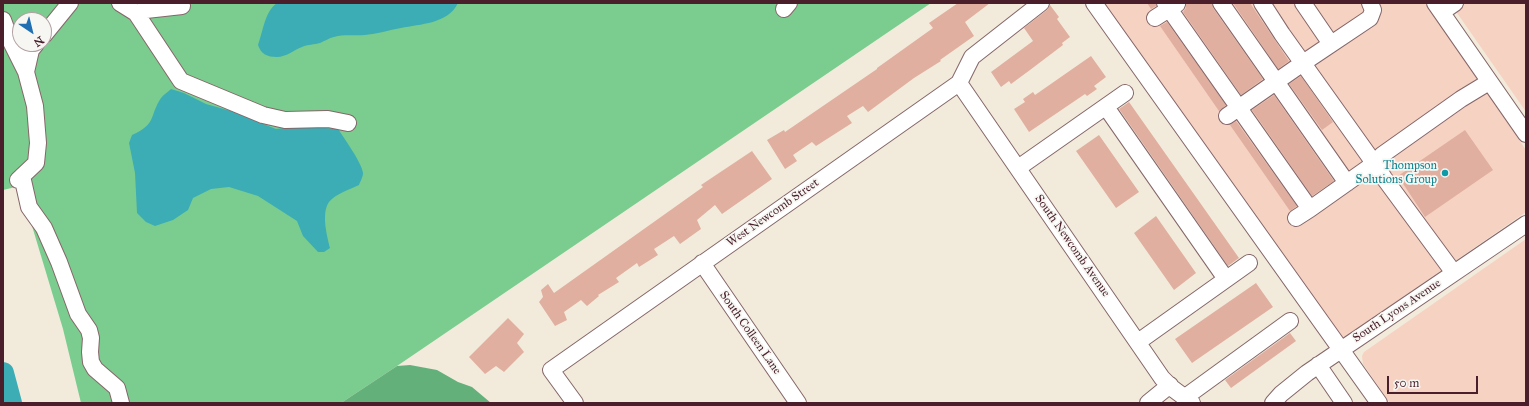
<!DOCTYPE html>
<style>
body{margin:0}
#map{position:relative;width:1529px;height:406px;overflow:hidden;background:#f2ebdb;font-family:"IM FELL Great Primer",serif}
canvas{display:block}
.frame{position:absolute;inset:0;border:4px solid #4a1f2b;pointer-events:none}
.north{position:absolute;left:12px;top:12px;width:40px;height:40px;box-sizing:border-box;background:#f6f6f2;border:1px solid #b1a0a2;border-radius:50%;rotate:145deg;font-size:11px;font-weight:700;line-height:16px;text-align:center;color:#4a1f2b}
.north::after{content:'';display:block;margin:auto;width:14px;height:18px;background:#1f6fb2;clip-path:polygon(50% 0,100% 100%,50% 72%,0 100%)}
.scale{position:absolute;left:1387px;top:376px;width:91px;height:18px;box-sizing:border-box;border:2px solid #4a1f2b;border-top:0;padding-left:5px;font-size:12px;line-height:14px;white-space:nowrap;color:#4a1f2b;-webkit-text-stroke:3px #f6f6f2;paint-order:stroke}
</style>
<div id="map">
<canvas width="1529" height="406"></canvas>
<div class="frame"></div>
<div class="north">N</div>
<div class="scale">50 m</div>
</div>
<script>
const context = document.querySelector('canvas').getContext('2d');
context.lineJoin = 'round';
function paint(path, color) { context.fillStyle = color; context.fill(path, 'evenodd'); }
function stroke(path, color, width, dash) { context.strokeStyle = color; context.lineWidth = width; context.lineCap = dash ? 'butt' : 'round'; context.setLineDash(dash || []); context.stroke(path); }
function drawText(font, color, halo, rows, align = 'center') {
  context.font = font + ' "IM FELL Great Primer",serif'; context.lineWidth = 3.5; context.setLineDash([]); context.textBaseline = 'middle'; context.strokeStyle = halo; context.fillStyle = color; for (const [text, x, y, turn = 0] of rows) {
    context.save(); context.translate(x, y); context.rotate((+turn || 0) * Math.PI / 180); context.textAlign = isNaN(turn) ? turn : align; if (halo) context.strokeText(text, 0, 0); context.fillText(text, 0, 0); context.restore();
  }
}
paint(new Path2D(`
 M 1104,3 L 1425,3 L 1526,150 L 1526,212 L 1342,339 Z
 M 1450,3 L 1526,3 L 1526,112 L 1515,96 Z
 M 1526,239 L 1526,403 L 1390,403 L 1363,364 L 1362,356 L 1364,352 Z`), '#f6d2c3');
paint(new Path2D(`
 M 3,3 L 931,3 L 397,366 L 341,403 L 81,403 L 63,329 L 20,186 L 3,190 ZM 20,20 L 44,20 L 44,44 L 20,44 Z`), '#7bcd8f');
paint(new Path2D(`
 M 410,365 L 437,370 L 458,382 L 472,387 L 491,403 L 341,403 L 397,366 Z`), '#64b07a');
paint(new Path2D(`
 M 277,3 L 458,3 C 448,24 420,24 401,28 C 389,30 377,34 365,35 C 354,36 344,34 334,37 C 329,38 325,41 320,43 C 314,45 308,44 302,47 C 294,50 286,57 277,57 C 267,57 261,54 258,45 C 263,31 265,11 277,3 Z
 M 171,89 L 184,93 L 206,104 L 231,111 L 276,129 L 302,126 L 338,129 C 344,138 362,163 363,173 C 363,177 360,182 359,185 C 351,189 335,194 329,202 C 321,213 327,236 330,248 L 324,252 L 318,252 L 303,236 L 297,221 L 258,196 L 229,187 L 211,189 L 193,198 L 188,210 L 173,220 L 155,226 L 146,222 L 137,213 L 135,173 L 129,143 L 132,135 C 157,124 149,116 161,98 C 163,95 168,92 171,89 Z`), '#3cadb5');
stroke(new Path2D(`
 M 3,373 L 11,403`), '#3cadb5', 22);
paint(new Path2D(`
 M 958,3 L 990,3 L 965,22 L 974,36 L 940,60 L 941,61 L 914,78 L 868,112 L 863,106 L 847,116 L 852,123 L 816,146 L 812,142 L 793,155 L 797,161 L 785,169 L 767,140 L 784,130 L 785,132 L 877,69 L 877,68 L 933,28 L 929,23 Z
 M 1147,3 L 1156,3 L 1156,6 L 1151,9 Z
 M 1186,3 L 1212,3 L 1213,8 L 1263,79 L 1241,95 L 1183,12 L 1186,8 Z
 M 1233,3 L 1250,3 L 1289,61 L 1278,69 Z
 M 1050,5 L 1059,17 L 1057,19 L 1070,37 L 1062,43 L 1063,45 L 1030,70 L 1011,84 L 1009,81 L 1001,87 L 991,72 L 1033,41 L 1024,28 L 1047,10 Z
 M 1167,22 L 1226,105 L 1219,111 L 1160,26 Z
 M 1091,56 L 1106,77 L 1094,86 L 1097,89 L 1087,96 L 1085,94 L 1029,132 L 1014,109 L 1025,102 L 1023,99 L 1033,92 L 1035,95 Z
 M 1301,76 L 1333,122 L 1322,130 L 1289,84 Z
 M 1274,95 L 1334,181 L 1312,196 L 1252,110 Z
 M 1129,102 L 1239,258 L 1228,266 L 1119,109 Z
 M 1236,121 L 1297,206 L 1290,211 L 1230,125 Z
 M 1465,130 L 1493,170 L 1425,217 L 1398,176 Z
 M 1099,135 L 1139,192 L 1116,208 L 1076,151 Z
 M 752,151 L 772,179 L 722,214 L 715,205 L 697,220 L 701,229 L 680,244 L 674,236 L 654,249 L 658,255 L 639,267 L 637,263 L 616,278 L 619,282 L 598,295 L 599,296 L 587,306 L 581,300 L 564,312 L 567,320 L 555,326 L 539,302 L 543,297 L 541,290 L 548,284 L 554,293 L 703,187 L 701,185 Z
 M 1156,216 L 1196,273 L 1174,290 L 1134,233 Z
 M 1256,283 L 1273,307 L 1192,363 L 1175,339 Z
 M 508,318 L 524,334 L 517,343 L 524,352 L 504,372 L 496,366 L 485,374 L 469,357 Z
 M 1290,333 L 1296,341 L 1231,388 L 1225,380 Z`), '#e1afa0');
const minor = new Path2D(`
 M 120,3 L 136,13 L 181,81 L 263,115 L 285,120 L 328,119 L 348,123
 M 1094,3 L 1379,403
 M 1165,3 L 1310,209 L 1375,163
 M 1221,3 L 1347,183
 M 1262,3 L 1282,34 L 1379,170
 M 1303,3 L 1331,44
 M 1435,3 L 1526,134
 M 784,9 L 789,3
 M 1442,12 L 1455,3
 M 136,13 L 146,10 L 182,6
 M 1155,18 L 1177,4
 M 3,20 L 11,42 L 26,72
 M 44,35 L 70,3
 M 959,83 L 1162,378 L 1172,388 L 1192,403
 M 959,83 L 972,57 L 1041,3
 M 1106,107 L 1226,279
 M 1227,116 L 1303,63 L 1370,18 L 1373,10 L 1370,3
 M 1018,168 L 1125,93
 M 22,176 L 29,207 L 44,228 L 59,262 L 78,314 L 89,330 L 91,338 L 90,352 L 91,362 L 95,369 L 117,388 L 121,403
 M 18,180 L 36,163 L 38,143 L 35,106 L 26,72 L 31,50 L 36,44
 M 1296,218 L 1310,209
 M 702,263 L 798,403
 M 1454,273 L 1384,178 L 1379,170 L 1378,161 L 1382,155 L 1461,99 L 1489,82
 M 1138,342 L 1249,263
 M 1318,365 L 1344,403
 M 1184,398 L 1290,321
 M 575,403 L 551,370 L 959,83
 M 1148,403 L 1170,385
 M 1273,403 L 1281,394 L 1307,373 L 1526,224`);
stroke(minor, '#856669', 18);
stroke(minor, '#fff', 16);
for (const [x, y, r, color] of [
 [1445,173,4,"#0f9aa8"]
]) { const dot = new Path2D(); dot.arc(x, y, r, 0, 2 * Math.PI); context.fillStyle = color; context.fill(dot); stroke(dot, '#f6f6f2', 1.5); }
drawText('12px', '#0d838f', '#f6f6f2', [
 ["Thompson",1437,166],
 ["Solutions Group",1437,180]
], 'right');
drawText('12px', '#4a1f2b', '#f6f6f2', [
 ["West Newcomb Street",773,213,-35],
 ["South Newcomb Avenue",1072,246,55],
 ["South Lyons Avenue",1397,311,-34],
 ["South Colleen Lane",750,333,55]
]);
</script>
